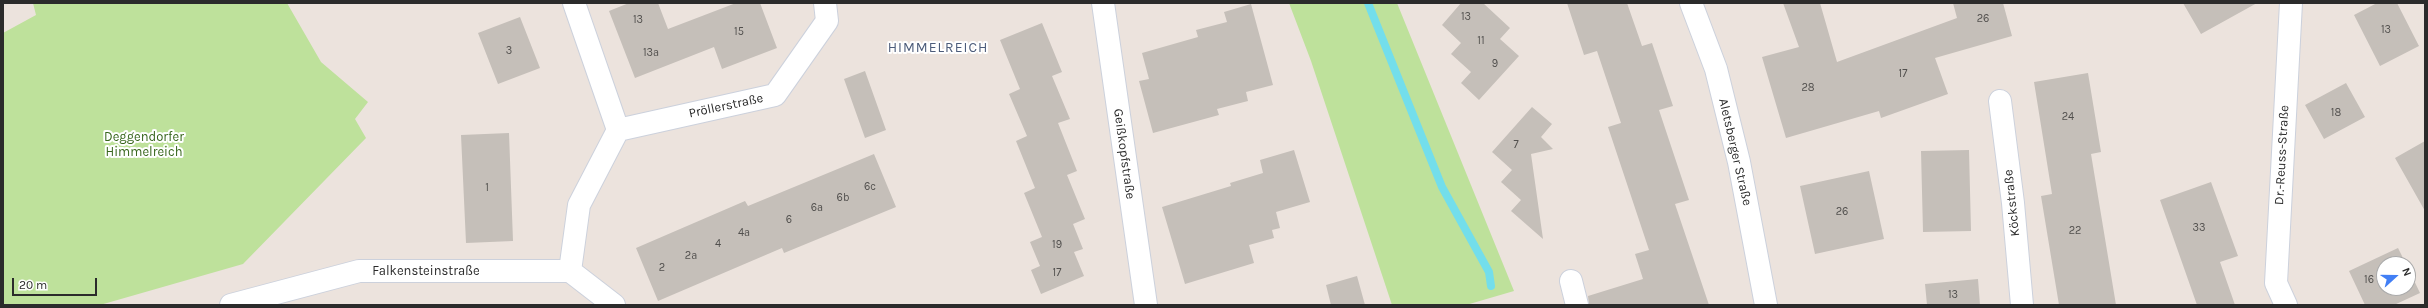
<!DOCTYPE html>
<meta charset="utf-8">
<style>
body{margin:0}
#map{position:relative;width:2428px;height:308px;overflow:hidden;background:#ece3dd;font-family:Karla,sans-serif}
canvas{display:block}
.frame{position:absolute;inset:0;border:4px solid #2b2b2b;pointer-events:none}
.north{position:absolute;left:2376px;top:256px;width:40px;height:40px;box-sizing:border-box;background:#fff;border:1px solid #aaa;border-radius:50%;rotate:69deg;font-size:11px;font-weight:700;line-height:16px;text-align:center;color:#2b2b2b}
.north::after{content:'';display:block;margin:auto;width:14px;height:18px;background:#427ff5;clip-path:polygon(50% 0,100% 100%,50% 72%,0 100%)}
.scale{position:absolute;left:12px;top:278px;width:85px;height:18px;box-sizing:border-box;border:2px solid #2b2b2b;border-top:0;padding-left:5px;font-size:12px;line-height:14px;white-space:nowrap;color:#2b2b2b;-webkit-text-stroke:3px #fff;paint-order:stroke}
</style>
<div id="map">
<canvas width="2428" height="308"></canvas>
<div class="frame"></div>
<div class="north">N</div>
<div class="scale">20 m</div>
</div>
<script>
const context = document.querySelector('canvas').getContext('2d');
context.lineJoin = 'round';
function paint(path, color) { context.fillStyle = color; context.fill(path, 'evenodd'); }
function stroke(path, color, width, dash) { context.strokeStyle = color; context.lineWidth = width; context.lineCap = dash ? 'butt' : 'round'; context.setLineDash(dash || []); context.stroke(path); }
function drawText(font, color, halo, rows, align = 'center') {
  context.font = font + ' Karla,sans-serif'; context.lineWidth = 4; context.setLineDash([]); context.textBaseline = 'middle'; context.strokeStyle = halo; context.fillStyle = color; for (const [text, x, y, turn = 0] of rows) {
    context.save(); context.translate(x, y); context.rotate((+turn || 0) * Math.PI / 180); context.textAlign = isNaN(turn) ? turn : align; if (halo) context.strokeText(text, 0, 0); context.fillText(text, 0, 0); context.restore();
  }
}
paint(new Path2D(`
 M 33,3 L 287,3 L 321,62 L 368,102 L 355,119 L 366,138 L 243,264 L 100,305 L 3,305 L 3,33 L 36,15 Z
 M 1289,3 L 1397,3 L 1514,291 L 1466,305 L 1392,305 L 1311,61 Z`), '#bee19b');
stroke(new Path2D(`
 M 1368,3 L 1442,187 L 1489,272 L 1491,286`), '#73deeb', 8);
paint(new Path2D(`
 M 629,3 L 658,3 L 668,29 L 736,3 L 760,3 L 777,48 L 722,69 L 714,47 L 635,78 L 609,11 Z
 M 1461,3 L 1483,3 L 1510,28 L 1500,39 L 1519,56 L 1479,100 L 1461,83 L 1471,72 L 1451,54 L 1461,43 L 1442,25 Z
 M 1567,3 L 1627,3 L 1642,46 L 1652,43 L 1673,106 L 1659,110 L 1689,200 L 1675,204 L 1709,305 L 1589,305 L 1588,296 L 1643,279 L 1635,254 L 1649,250 L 1608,127 L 1621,123 L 1597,51 L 1584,55 Z
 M 1783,3 L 1820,3 L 1837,62 L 1957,18 L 1953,3 L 2003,3 L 2012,36 L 1935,58 L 1948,94 L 1881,118 L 1879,111 L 1786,138 L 1762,57 L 1799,47 Z
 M 2183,3 L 2257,3 L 2201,34 Z
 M 2377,3 L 2397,3 L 2419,46 L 2380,66 L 2354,15 Z
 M 1251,4 L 1273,85 L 1246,92 L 1248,101 L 1217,109 L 1219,115 L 1153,133 L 1139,81 L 1149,79 L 1142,53 L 1198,37 L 1196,30 L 1227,22 L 1224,12 Z
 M 520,17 L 540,68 L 498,84 L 478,33 Z
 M 1042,23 L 1062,72 L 1052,76 L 1070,119 L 1058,123 L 1077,171 L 1067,175 L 1085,219 L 1073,224 L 1083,249 L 1074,252 L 1084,276 L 1041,294 L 1031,270 L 1040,266 L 1030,242 L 1042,237 L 1024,193 L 1035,188 L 1016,141 L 1027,136 L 1009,94 L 1020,89 L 1000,40 Z
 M 865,71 L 886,130 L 865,138 L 844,79 Z
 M 2088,73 L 2101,152 L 2091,154 L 2116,305 L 2059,305 L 2041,196 L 2052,194 L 2034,82 Z
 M 2346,83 L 2365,117 L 2324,139 L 2305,105 Z
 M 1532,107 L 1552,124 L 1541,137 L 1553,149 L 1531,154 L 1543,239 L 1511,211 L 1521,200 L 1501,182 L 1512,170 L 1492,152 Z
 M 509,133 L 513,241 L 466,243 L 461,135 Z
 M 2425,141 L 2425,211 L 2395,158 Z
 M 1294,150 L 1310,202 L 1276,212 L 1280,228 L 1272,230 L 1274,238 L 1249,245 L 1254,263 L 1185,284 L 1162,207 L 1231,186 L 1230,183 L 1263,173 L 1260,160 Z
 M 1969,150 L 1971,231 L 1923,232 L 1921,151 Z
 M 874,154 L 896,207 L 784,253 L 782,248 L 658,301 L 636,248 L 745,201 L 748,206 Z
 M 1869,171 L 1884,239 L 1815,254 L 1800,186 Z
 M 2211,182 L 2238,256 L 2220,262 L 2235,305 L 2197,305 L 2160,200 Z
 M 2398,248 L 2406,264 L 2384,264 L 2384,288 L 2408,288 L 2408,268 L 2420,293 L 2394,305 L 2365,305 L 2349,271 Z
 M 1357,276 L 1365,305 L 1331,305 L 1326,285 Z
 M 1978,279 L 1980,305 L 1927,305 L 1925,284 Z`), '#c5bfb9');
const minor = new Path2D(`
 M 1103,3 L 1146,305
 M 1691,3 L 1716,69 L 1739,162 L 1766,305
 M 2000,101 L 2013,203 L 2022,305
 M 618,130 L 775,95 L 827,21 L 825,3
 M 570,271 L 579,205 L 618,130 L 574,3
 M 1571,281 L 1577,305
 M 231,305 L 359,271 L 570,271 L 614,305
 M 2286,305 L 2276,283 L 2291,3`);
stroke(minor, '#ccd1dc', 24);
stroke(minor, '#fff', 22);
drawText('11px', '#52504e', null, [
 ["13",1466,17],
 ["26",1983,19],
 ["13",638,20],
 ["13",2386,30],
 ["15",739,32],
 ["11",1481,41],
 ["3",509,51],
 ["13a",651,53],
 ["9",1495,64],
 ["17",1903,74],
 ["28",1808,88],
 ["18",2336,113],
 ["24",2068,117],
 ["7",1516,145],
 ["6c",870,187],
 ["1",487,188],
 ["6b",843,198],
 ["6a",817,208],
 ["26",1842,212],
 ["6",789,220],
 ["33",2199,228],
 ["22",2075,231],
 ["4a",744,233],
 ["4",718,244],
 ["19",1057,245],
 ["2a",691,256],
 ["2",662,268],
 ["17",1057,273],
 ["16",2369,280],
 ["13",1953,295]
]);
drawText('13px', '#2b2b2b', '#fff', [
 ["Pröllerstraße",726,106,-12],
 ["Aletsberger Straße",1735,152,77],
 ["Geißkopfstraße",1124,154,82],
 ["Dr.-Reuss-Straße",2282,155,-87],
 ["Köckstraße",2012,203,-96],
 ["Falkensteinstraße",426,271]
]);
drawText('13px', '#37661c', '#fff', [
 ["Deggendorfer",144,137],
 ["Himmelreich",144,152]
]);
context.letterSpacing = '1px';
drawText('14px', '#4c5c7a', '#fff', [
 ["HIMMELREICH",938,48]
]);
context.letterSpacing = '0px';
</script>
